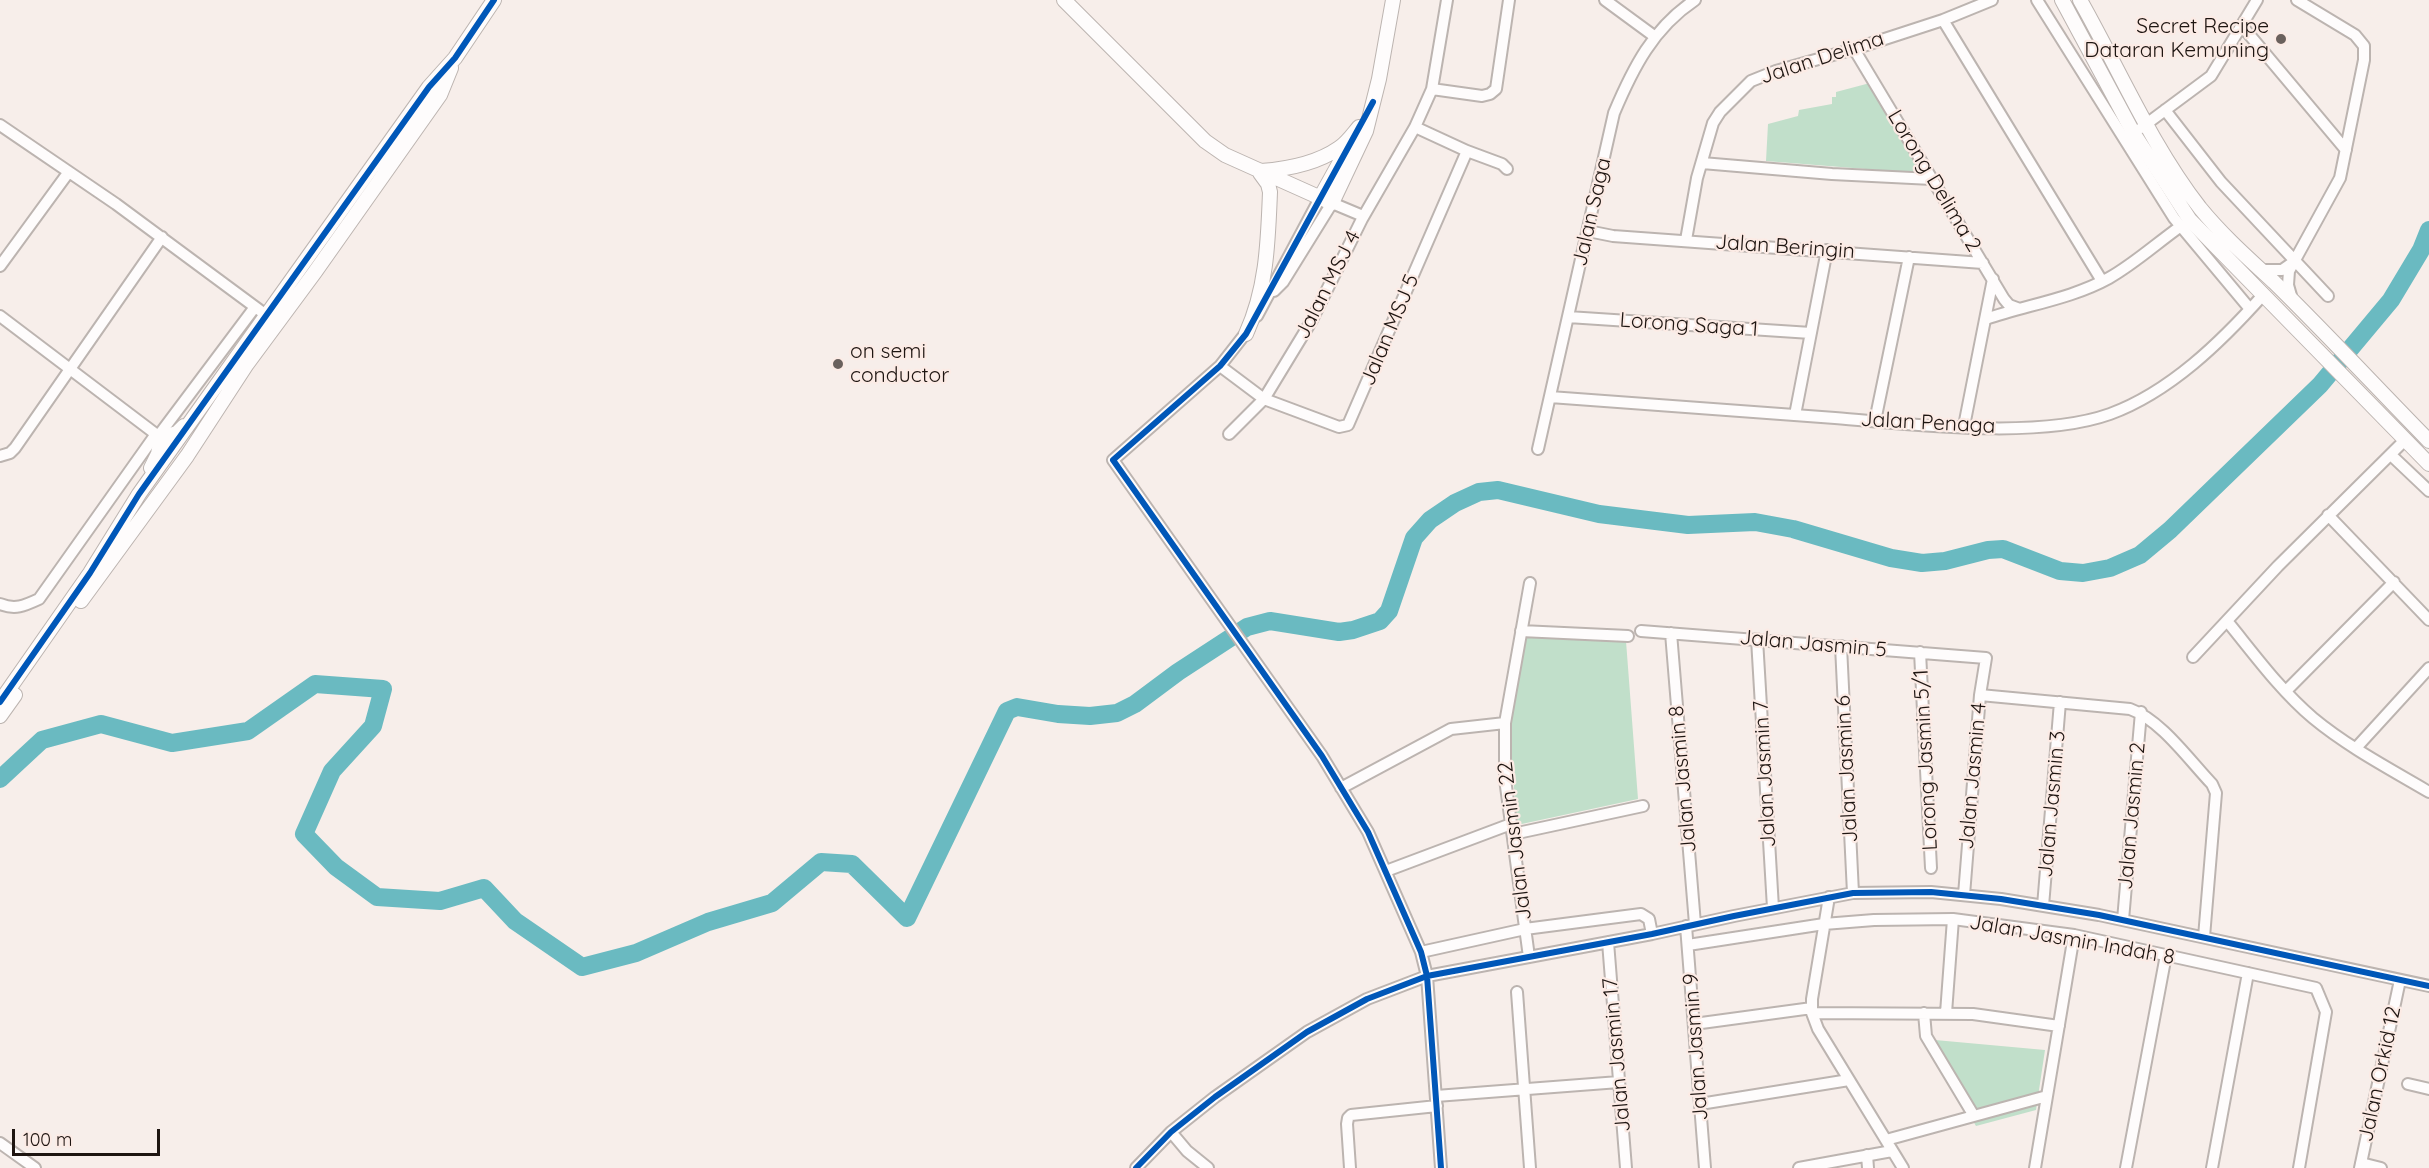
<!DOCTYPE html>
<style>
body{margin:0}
#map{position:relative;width:2429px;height:1168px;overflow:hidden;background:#f7eeea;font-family:Quicksand,sans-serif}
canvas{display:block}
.scale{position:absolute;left:12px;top:1129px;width:148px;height:27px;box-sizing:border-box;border:3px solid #1e1511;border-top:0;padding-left:8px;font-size:18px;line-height:21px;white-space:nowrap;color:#1e1511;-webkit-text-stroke:4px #fcebe5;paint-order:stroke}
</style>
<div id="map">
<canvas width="2429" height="1168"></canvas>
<div class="scale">100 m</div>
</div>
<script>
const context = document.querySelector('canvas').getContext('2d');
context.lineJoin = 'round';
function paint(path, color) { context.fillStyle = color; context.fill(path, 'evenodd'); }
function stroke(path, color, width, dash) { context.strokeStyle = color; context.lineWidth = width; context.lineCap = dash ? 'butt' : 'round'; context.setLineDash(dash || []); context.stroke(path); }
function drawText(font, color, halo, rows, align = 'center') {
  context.font = font + ' Quicksand,sans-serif'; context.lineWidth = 4.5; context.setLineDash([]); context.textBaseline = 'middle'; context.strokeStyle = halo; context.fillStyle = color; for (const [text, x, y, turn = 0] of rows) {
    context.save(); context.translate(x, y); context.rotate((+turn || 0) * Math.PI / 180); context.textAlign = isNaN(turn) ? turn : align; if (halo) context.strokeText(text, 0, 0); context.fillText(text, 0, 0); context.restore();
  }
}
paint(new Path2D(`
 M 1870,83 L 1928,174 L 1766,161 L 1768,124 L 1798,116 L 1799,110 L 1832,104 L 1832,97 L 1836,97 L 1836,92 Z
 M 1524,636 L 1626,641 L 1638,799 L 1517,825 L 1509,725 Z
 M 1924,1039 L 2045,1050 L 2036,1110 L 1976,1126 Z`), '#c1dfca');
stroke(new Path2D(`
 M 0,779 L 42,740 L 101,724 L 172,743 L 248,731 L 315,684 L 383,689 L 373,726 L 332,771 L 304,834 L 336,867 L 377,897 L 440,901 L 484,888 L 515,921 L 582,967 L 636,953 L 708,922 L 772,903 L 821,862 L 852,864 L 907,918 L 1007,711 L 1017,707 L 1058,714 L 1090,716 L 1117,713 L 1135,704 L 1178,672 L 1247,627 L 1270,621 L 1339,632 L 1353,630 L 1380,621 L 1389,611 L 1414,538 L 1430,520 L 1455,503 L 1479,492 L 1498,490 L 1599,514 L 1688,525 L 1755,522 L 1793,529 L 1891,558 L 1922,563 L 1945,561 L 1988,550 L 2003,549 L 2060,571 L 2083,573 L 2110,568 L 2140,555 L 2170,530 L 2320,385 L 2391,300 L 2421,250 L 2429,230`), '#6abac1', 18);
const minor = new Path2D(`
 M 1605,0 L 1654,36
 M 2037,0 L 2174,218 L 2250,309
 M 1943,20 L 2102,281
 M 2242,26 L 2346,150
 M 1854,49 L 2004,299 L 2009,305 L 2017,308
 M 1432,89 L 1482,96 L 1490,94 L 1496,89 L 1509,0
 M 2165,110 L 2221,182 L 2328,296
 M 0,125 L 116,204 L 266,315
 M 1415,127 L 1467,151 L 1502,164 L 1507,169
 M 2141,128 L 2211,76 L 2257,0
 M 1702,163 L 1832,174 L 1932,179
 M 1588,231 L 1613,236 L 1983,263
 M 1686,240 L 1697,178 L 1713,123 L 1720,112 L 1751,81 L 1776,71 L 1854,49 L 1943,20 L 1992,0
 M 0,266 L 68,173
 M 2261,270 L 2282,270 L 2292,263
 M 1274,291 L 1283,282 L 1332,203 L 1363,216
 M 2292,299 L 2288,285 L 2289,271 L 2340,178 L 2364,60 L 2364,46 L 2355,35 L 2297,0
 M 0,316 L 161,438
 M 1257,316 L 1320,198
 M 1568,317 L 1811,333
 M 1986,319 C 2026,305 2071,299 2109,278 C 2134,264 2157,243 2181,226
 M 1249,329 L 1220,366 L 1113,460 L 1322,756 L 1368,832 L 1421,952 L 1427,976 L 1441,1168
 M 1220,366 L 1264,399 L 1339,427 L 1348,425 L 1467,151
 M 1550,397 C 1645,404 1740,411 1835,418 C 1913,424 2037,440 2110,414 C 2170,392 2221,342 2263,295
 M 1795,415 L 1827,250
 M 1875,421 L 1909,257
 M 1964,426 L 1993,279
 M 1229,434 L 1264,399 L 1312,320 L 1362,219 L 1415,127 L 1432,89 L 1447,0
 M 159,435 L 255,307
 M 1538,449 L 1614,113 C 1633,68 1653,28 1695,0
 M 2391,455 L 2429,491
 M 0,456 L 10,453 L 15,448 L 162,237
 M 2328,515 L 2429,620
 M 0,604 C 15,610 24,606 39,599 L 156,434
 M 2227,621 C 2254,654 2280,690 2313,718 C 2348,747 2390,769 2429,792
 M 1521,631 L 1628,636
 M 1641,631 L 1986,658 L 1980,695 L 1964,895
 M 1671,633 L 1695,924
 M 1757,639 L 1773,908
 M 1841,646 L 1853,893
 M 1920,652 L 1931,868
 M 2193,657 L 2278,566 L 2405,440
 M 2286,691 L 2394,582
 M 1980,695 L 2130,709 C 2161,720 2189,760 2212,784 L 2216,793 L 2204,937
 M 2356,748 L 2429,668
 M 1341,788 L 1451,729 L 1505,723
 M 1513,834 L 1643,806
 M 1386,871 L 1511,824
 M 1829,897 L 1812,999 L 1812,1013 L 1818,1029 L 1903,1168
 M 2043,906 L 2060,702
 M 2123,920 L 2141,712
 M 1686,926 L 1705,1168
 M 1608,942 L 1626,1168
 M 1688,945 L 1824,924 L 1874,920 L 1953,919 L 2074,935 L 2316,988 L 2326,1012 L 2299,1168
 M 1421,952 L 1525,929 L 1641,914 L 1649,919 L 1652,934
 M 1529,957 L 1505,779 L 1505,723 L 1530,583
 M 1517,992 L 1530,1168
 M 1812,1013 L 1973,1014 L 2059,1026
 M 1924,1013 L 1926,1036 L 1974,1116
 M 1946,1013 L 1953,919
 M 1694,1024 L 1812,1008
 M 2408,1084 L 2429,1089
 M 1436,1096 L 1619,1082
 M 1700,1104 L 1849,1080
 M 1171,1132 L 1187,1151 L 1208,1168
 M 1886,1140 L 2047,1096
 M 0,1143 L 35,1168
 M 1867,1155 L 1868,1168
 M 2361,1163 L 2381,1168
 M 1136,1168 L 1171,1132 L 1215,1097 L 1307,1032 L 1367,999 L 1427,976 L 1652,934 L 1734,916 L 1853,893 L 1931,892 L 2001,899 L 2099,915 L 2429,986
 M 1350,1168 L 1347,1124 L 1348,1118 L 1351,1115 L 1437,1106
 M 1799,1168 L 1892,1151
 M 2035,1168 L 2074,935
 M 2126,1168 L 2166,955
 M 2212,1168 L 2248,973
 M 2360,1168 L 2400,980`);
const tertiary = new Path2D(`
 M 1064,0 L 1205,141 L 1225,155 L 1332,203 L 1366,131 L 1379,79 L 1393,0
 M 2062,0 L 2134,134 L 2190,220 L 2429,464
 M 2080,0 C 2119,69 2151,145 2200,208 C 2222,235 2248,258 2274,282 C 2327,334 2377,388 2429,441
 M 1261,171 C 1288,169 1316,164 1339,148 C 1347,143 1353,134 1359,127
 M 1320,198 L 1351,142
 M 1246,334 C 1267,288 1268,241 1270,192 L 1268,184 L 1260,173
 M 151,468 L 158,454 L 161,438 L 177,433 L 184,426
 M 81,601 L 187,456 L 247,364 L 315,272 L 440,95 L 451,68
 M 0,702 L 90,573 L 139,494 L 429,87 L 455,58 L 494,0
 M 0,716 L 15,695`);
stroke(minor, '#bcb4b0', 14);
stroke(tertiary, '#bcb4b0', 16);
stroke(minor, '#fefcfc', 10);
stroke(tertiary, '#fefcfc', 14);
stroke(new Path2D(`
 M 1373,102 L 1246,334 L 1220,366 L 1113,460 L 1322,756 L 1368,832 L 1421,952 L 1427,976 L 1441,1168
 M 0,702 L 90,573 L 139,494 L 429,87 L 455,58 L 494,0
 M 1136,1168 L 1171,1132 L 1215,1097 L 1307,1032 L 1367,999 L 1427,976 L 1652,934 L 1734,916 L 1853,893 L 1931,892 L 2001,899 L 2099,915 L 2429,986`), '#0057b8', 6);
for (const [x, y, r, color] of [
 [2281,39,6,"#6a615d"],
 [838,364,6,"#6a615d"]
]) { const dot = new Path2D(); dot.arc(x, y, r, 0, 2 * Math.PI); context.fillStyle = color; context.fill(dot); stroke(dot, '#fcebe5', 2); }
drawText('21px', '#1e1511', '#fcebe5', [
 ["Secret Recipe",2269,27],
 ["Dataran Kemuning",2269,51],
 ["on semi",850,352,"left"],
 ["conductor",850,376,"left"]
], 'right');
drawText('21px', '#1e1511', '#fcebe5', [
 ["Jalan Delima",1822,58,-18],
 ["Lorong Delima 2",1934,181,59],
 ["Jalan Saga",1592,212,-77],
 ["Jalan Beringin",1785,247,4],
 ["Jalan MSJ 4",1328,285,-63],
 ["Lorong Saga 1",1689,325,4],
 ["Jalan MSJ 5",1390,330,-67],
 ["Jalan Penaga",1928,423,3],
 ["Jalan Jasmin 5",1813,644,5],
 ["Lorong Jasmin 5/1",1926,760,-93],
 ["Jalan Jasmin 6",1847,769,-93],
 ["Jalan Jasmin 7",1765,774,-93],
 ["Jalan Jasmin 4",1973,776,-85],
 ["Jalan Jasmin 8",1683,779,-95],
 ["Jalan Jasmin 3",2052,804,-85],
 ["Jalan Jasmin 2",2132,816,-85],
 ["Jalan Jasmin 22",1515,841,-97],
 ["Jalan Jasmin Indah 8",2072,940,10],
 ["Jalan Jasmin 9",1696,1047,-94],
 ["Jalan Jasmin 17",1617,1055,-95],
 ["Jalan Orkid 12",2380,1074,-78]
]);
</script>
